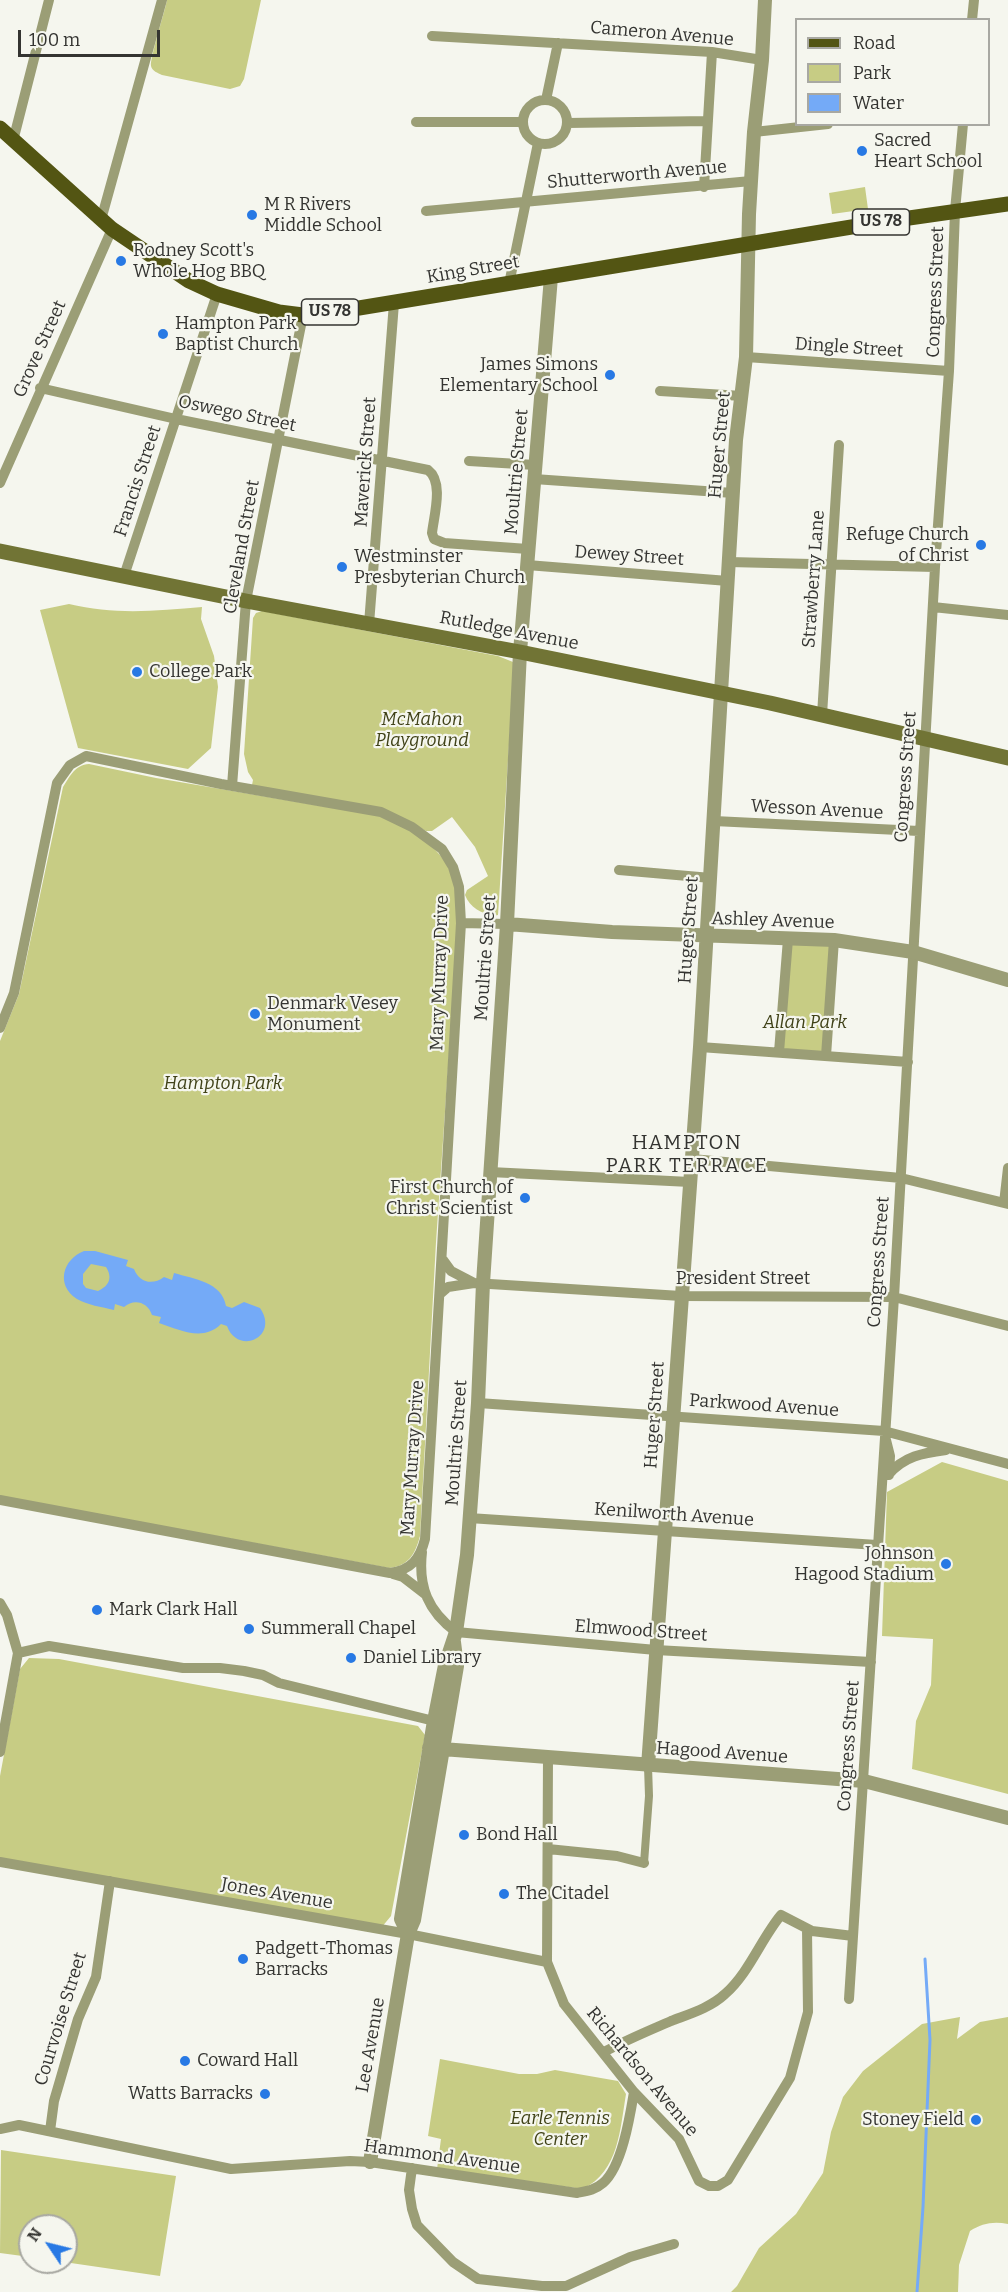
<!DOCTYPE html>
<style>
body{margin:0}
#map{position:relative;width:1008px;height:2292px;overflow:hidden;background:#f5f6ee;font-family:Bitter,serif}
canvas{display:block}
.legend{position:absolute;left:795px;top:18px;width:195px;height:108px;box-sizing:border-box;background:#f5f6ee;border:2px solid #a8a8a2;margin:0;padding:8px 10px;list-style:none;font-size:18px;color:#343431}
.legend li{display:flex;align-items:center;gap:12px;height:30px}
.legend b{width:30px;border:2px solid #a8a8a2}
.north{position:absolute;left:18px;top:2214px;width:60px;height:60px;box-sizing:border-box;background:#f5f6ee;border:2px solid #a8a8a2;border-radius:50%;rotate:305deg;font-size:16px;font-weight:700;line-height:24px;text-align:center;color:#343431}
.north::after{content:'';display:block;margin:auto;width:21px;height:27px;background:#2879e4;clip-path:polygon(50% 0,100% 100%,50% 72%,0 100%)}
.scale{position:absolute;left:18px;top:30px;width:142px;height:27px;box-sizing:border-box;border:3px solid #343431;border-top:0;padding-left:8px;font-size:18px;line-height:21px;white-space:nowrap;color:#343431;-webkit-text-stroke:4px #f5f6ee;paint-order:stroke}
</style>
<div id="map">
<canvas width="1008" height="2292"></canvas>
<ul class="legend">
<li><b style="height:8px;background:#535513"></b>Road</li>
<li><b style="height:16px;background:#c7cc84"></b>Park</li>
<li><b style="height:16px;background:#74aaf7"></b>Water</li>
</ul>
<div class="north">N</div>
<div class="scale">100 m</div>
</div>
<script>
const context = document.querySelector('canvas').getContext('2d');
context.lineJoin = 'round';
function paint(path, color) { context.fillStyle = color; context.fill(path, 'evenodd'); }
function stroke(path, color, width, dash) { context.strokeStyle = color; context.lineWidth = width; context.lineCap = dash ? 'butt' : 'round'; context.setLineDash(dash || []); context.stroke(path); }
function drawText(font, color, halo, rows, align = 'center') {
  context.font = font + ' Bitter,serif'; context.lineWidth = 4.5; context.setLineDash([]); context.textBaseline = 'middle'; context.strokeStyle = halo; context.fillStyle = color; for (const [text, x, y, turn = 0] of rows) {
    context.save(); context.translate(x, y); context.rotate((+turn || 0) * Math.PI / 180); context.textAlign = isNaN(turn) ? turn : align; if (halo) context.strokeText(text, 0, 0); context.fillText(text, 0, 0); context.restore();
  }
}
paint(new Path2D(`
 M 167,0 L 261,0 L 244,79 L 240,86 L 230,89 L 162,75 C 158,73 152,71 151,66 C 150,58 165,11 167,0 Z
 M 865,187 L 868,209 L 832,214 L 829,193 Z
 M 69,604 C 114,615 156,611 202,607 L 201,619 L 214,656 L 218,687 L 211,748 L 188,769 L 78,748 L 40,610 Z
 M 262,611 L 498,656 L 513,662 L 514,667 L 498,915 L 494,916 C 481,913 470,908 465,895 L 467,890 L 488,876 L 475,847 L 452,817 L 432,831 L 426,831 L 399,816 L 252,785 L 253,780 L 248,772 L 244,754 L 253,618 L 256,613 Z
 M 89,764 L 156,778 L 380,816 C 412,828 448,850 455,886 C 457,898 457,911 458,923 L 436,1242 L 420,1536 C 415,1555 408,1566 389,1568 L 0,1496 L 0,1041 L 19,994 L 63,787 C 70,776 75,765 89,764 Z
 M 790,942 L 831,943 L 824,1052 L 782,1050 Z
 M 942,1462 L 1008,1481 L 1008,1794 L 912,1769 L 916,1721 L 931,1685 L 933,1639 L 882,1636 L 887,1492 Z
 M 29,1658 L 59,1659 L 418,1726 L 425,1735 L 391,1916 L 381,1928 L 0,1859 L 0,1776 L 20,1669 Z
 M 960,2017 L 957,2039 L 980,2022 L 1008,2017 L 1008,2224 C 994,2221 982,2223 970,2231 L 959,2265 L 958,2292 L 731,2292 L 737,2286 L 759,2248 L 796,2214 L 823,2173 L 831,2132 L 843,2097 L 863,2071 L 922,2024 Z
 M 440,2059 L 519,2074 L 537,2074 L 555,2070 L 618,2081 L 626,2094 C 620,2129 619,2171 583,2189 L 437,2169 L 441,2139 L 428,2136 Z
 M 1,2150 L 176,2176 L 160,2276 L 64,2262 L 66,2262 L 66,2226 L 30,2226 L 30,2257 L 0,2253 Z`), '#c7cc84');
paint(new Path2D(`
 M 84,1251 L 95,1251 L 128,1260 L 126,1266 L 134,1269 C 139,1282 152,1286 164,1277 L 172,1280 L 174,1273 C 194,1279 222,1282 226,1306 L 232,1308 L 244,1302 L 260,1308 C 280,1337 238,1356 227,1326 L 221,1324 C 203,1342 180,1330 159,1323 L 161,1317 L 152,1315 C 148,1302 134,1298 124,1307 L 115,1304 L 114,1310 C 102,1307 87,1305 77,1299 C 55,1285 63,1259 84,1251 ZM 91,1264 L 106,1267 C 113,1278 109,1286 98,1291 L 86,1288 L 83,1284 L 83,1274 Z`), '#74aaf7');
stroke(new Path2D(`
 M 917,2292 L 923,2207 L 930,2040 L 925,1959`), '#74aaf7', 3);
stroke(new Path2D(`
 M 644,1863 L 649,1796 L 648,1766`), '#9b9e76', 8);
stroke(new Path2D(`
 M 972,20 L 974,0
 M 432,36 L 712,52 L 762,60
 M 546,100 L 558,43
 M523 122a22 22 0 1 1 44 0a22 22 0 1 1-44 0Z
 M 416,122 L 523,122
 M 567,123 L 708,121
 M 754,132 L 828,124
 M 13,141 L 49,0
 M 704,187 L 712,52
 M 426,211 L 751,181
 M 101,220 L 162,0
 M 509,284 L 538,143
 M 746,357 L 949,371
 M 40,388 L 176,419 L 428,470 C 444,482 434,515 432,533 L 434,539 L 444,543 L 528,549
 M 660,391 L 742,396
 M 469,461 L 535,465
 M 534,479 L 733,493
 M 0,483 L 112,229
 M 729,562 L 935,567
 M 527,565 L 728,581
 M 124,576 L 217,294
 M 933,607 L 1008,615
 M 369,624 L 394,303
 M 822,715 L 839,445
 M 232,786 L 246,601 L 303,315
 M 714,821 L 919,831
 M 619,870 L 711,878
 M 461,923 L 507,924
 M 0,1028 L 14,993 L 57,783 L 70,765 L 86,756 L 221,784 L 381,812 L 412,827 L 442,849 L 453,867 L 459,887 L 461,923 L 425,1539 C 420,1559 411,1570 390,1573 L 0,1500
 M 700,1047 L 908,1062
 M 779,1052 L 788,939
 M 826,1056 L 834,940
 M 692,1159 L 901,1178 L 1008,1204
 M 490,1172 L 690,1182
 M 1004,1203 L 1008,1168
 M 443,1260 L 451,1271 L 474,1283
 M 440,1294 L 448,1287 L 474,1283 L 681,1296 L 894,1297 L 1008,1326
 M 478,1403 L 884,1431 L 1008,1464
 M 886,1440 L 890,1456 L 889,1475
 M 888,1475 C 904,1456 923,1453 946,1450
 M 469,1518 L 877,1545
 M 422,1552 C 418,1587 428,1611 456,1632 L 656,1650 L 871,1662
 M 393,1574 L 403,1577 L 425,1594
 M 0,1603 L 7,1615 L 18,1653 L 0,1752
 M 18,1653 L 49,1646 L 183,1668 L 220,1668 L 244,1671 L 263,1675 L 279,1683 L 434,1721
 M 548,1757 L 547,1962 L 564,2004 L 634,2092 L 679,2139 L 699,2181 L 709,2186 L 718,2186 L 728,2180 L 790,2078 L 808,2012 L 807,1929
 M 548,1849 L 617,1856 L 644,1863
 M 0,1862 L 408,1934 L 547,1962
 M 849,1999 L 894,1297 L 935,567 L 949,371 L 955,211 L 963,124
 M 604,2052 C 626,2040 648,2031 671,2021 C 689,2014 710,2008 725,1994 C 749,1973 761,1939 781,1915 L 812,1931 L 853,1936
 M 0,2129 L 19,2125 L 231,2169 L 350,2161 L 370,2162 L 577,2193 C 587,2191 595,2190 603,2183 C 622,2167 630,2116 634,2092
 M 50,2131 L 54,2101 L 78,2019 L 96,1977 L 110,1881
 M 412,2168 L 409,2190 L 412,2209 L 417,2225 L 453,2262 L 478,2279 L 542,2286 L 566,2286 L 630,2257 L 674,2244`), '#9b9e76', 10);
stroke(new Path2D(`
 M 507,924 L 612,932 L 834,940 L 913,952 L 1008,980
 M 429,1748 L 864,1781 L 1008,1818
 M 648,1766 L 700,1047 L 736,440 L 746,357 L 749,214 L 754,132 L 762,60 L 765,0
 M 408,1934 L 401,1919 L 434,1721 L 445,1665 L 456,1632 L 467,1555 L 478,1403 L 483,1283 L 507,924 L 520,652 L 551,277
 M 370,2162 L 408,1934 L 414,1920 L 457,1666 L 454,1642`), '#9b9e76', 14);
stroke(new Path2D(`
 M 0,551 L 246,601 L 520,652 L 770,703 L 1008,758`), '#717435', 15);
stroke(new Path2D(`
 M 0,128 L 112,229 L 189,281 L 217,294 L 279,312 L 303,315 L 359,308 L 888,221 L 1008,204`), '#535513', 15);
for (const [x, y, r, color] of [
 [862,151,6,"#2879e4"],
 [252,215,6,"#2879e4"],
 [121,261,6,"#2879e4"],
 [163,334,6,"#2879e4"],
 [610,375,6,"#2879e4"],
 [981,545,6,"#2879e4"],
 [342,567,6,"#2879e4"],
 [137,672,6,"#2879e4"],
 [255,1014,6,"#2879e4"],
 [525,1198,6,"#2879e4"],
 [946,1564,6,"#2879e4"],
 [97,1610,6,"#2879e4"],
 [249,1629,6,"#2879e4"],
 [351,1658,6,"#2879e4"],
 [464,1835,6,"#2879e4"],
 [504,1894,6,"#2879e4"],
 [243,1959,6,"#2879e4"],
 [185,2061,6,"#2879e4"],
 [265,2094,6,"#2879e4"],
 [976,2120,6,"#2879e4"]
]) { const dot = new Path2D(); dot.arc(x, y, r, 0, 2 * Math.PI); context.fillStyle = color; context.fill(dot); stroke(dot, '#f5f6ee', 2); }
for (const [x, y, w] of [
 [881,222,57],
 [330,312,57]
]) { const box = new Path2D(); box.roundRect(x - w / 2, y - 13, w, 26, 4.5); context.fillStyle = '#f5f6ee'; context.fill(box); stroke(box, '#343431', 1.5); }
drawText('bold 16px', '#343431', null, [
 ["US 78",881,222],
 ["US 78",330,312]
]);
drawText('18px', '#343431', '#f5f6ee', [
 ["Cameron Avenue",662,34,5],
 ["Shutterworth Avenue",637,175,-5],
 ["King Street",473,270,-10],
 ["Congress Street",936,292,-88],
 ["Dingle Street",849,348,4],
 ["Grove Street",40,349,-66],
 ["Oswego Street",237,414,12],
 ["Huger Street",720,445,-85],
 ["Maverick Street",366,462,-86],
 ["Moultrie Street",517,472,-85],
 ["Francis Street",138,481,-72],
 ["Cleveland Street",242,547,-80],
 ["Dewey Street",629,556,4],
 ["Strawberry Lane",814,579,-86],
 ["Rutledge Avenue",509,631,11],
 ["Congress Street",906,777,-86],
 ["Wesson Avenue",817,810,3],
 ["Ashley Avenue",773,921,2],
 ["Huger Street",689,930,-86],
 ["Moultrie Street",486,958,-86],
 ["Mary Murray Drive",440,973,-88],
 ["Congress Street",879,1262,-86],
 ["President Street",743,1279],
 ["Parkwood Avenue",764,1406,4],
 ["Huger Street",655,1415,-86],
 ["Moultrie Street",457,1443,-86],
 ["Mary Murray Drive",413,1458,-86],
 ["Kenilworth Avenue",674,1515,4],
 ["Elmwood Street",641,1631,4],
 ["Congress Street",849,1746,-86],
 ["Hagood Avenue",722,1753,4],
 ["Jones Avenue",277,1894,10],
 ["Courvoise Street",61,2019,-73],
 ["Lee Avenue",371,2045,-80],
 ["Richardson Avenue",642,2072,50],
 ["Hammond Avenue",442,2157,8]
]);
drawText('18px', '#343431', '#f5f6ee', [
 ["Sacred",874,141],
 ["Heart School",874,162],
 ["M R Rivers",264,205],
 ["Middle School",264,226],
 ["Rodney Scott's",133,251],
 ["Whole Hog BBQ",133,272],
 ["Hampton Park",175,324],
 ["Baptist Church",175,345],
 ["James Simons",598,365,"right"],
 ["Elementary School",598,386,"right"],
 ["Refuge Church",969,535,"right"],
 ["of Christ",969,556,"right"],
 ["Westminster",354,557],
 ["Presbyterian Church",354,578],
 ["College Park",149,672],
 ["Denmark Vesey",267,1004],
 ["Monument",267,1025],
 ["First Church of",513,1188,"right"],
 ["Christ Scientist",513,1209,"right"],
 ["Johnson",934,1554,"right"],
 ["Hagood Stadium",934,1575,"right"],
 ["Mark Clark Hall",109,1610],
 ["Summerall Chapel",261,1629],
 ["Daniel Library",363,1658],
 ["Bond Hall",476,1835],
 ["The Citadel",516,1894],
 ["Padgett-Thomas",255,1949],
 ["Barracks",255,1970],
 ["Coward Hall",197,2061],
 ["Watts Barracks",253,2094,"right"],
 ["Stoney Field",964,2120,"right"]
], 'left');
drawText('italic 18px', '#404218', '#f5f6ee', [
 ["McMahon",422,720],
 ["Playground",422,741],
 ["Allan Park",805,1023],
 ["Hampton Park",223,1084],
 ["Earle Tennis",560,2119],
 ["Center",560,2140]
]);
context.letterSpacing = '1.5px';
drawText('20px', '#343431', '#f5f6ee', [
 ["HAMPTON",687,1143],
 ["PARK TERRACE",687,1166]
]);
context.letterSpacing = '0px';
</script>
